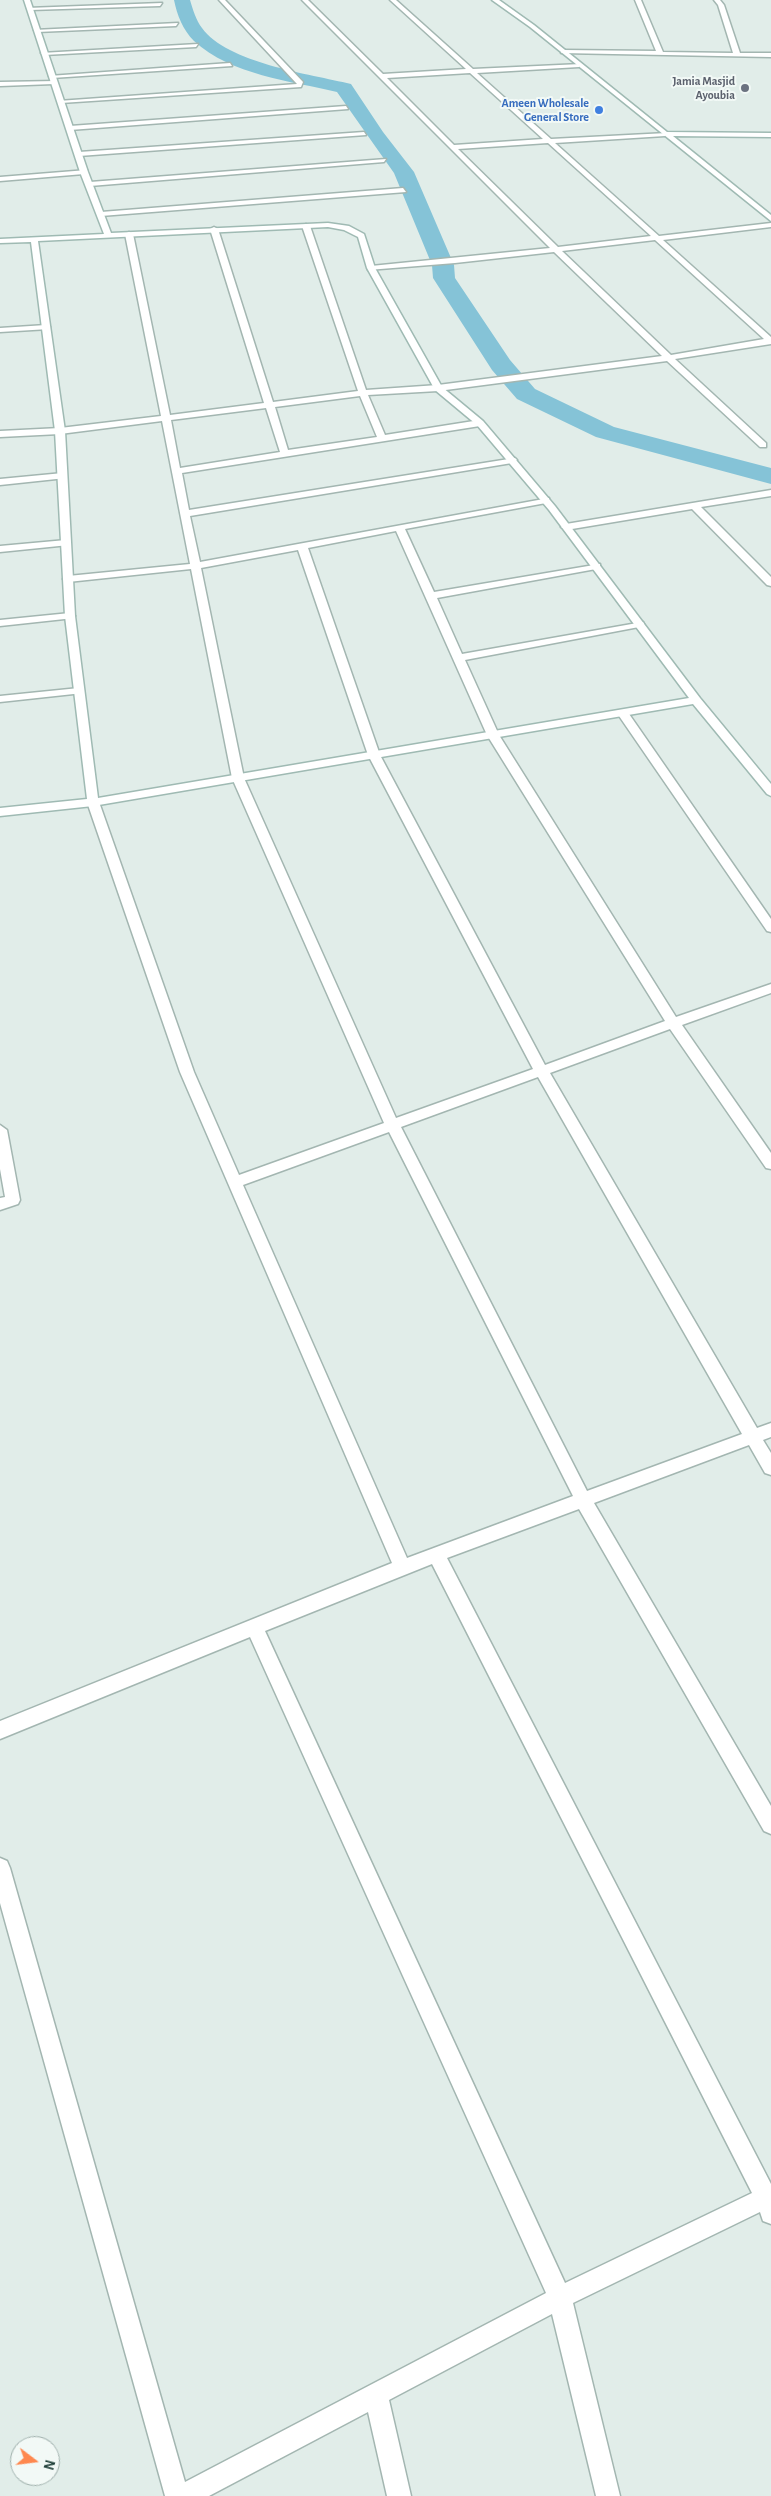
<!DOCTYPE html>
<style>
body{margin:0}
#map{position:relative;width:771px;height:2496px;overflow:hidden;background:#e1ede9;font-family:"Alegreya Sans",sans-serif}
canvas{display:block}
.north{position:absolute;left:10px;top:2436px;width:50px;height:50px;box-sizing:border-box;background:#f2f9f6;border:1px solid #9eafab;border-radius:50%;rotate:105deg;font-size:14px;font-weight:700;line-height:20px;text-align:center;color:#20403a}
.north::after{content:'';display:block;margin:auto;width:18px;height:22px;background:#fe884f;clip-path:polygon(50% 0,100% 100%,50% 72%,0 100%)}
</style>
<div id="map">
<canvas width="771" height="2496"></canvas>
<div class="north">N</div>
</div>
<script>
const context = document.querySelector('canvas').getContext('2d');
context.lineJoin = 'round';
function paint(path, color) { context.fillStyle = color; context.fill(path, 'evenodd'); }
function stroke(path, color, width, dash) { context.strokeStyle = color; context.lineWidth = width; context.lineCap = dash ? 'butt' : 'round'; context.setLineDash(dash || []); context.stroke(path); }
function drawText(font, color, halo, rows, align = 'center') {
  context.font = font + ' "Alegreya Sans",sans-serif'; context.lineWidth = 4; context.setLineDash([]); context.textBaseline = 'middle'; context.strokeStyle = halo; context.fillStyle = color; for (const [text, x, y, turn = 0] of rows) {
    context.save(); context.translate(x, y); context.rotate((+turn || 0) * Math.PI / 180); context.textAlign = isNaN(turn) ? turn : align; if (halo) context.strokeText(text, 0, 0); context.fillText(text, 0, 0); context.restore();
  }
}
paint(new Path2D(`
 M 174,0 L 190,0 C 193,10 196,20 202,28 C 227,63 310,74 351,84 L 383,132 L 414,172 L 454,265 L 455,278 L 510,360 L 535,389 L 614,427 L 771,468 L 771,484 L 596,437 L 517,399 L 492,370 L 433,278 L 432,265 L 394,173 L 337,92 C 291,81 231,75 194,41 C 183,30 177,15 174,0 Z`), '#85c3d7');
const street = new Path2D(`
 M 219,0 L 225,0 L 303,82 L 301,87 L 61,103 L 58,101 L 297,84 Z
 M 302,0 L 308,0 L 383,74 L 466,69 L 390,0 L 396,0 L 473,69 L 581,64 L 579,67 L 477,73 L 551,139 L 667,133 L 665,136 L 555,143 L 659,236 L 771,223 L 771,227 L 663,240 L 771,337 L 771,344 L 675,359 L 766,443 L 766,447 L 760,447 L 667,361 L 438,391 L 368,395 L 385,435 L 480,420 L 484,423 L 480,426 L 182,473 L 189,510 L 515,458 L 517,460 L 512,463 L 190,516 L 200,562 L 549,498 L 549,502 L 546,503 L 405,529 L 434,592 L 600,564 L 600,568 L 596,569 L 437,598 L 462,654 L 643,622 L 644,624 L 639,627 L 465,660 L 499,735 L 676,1017 L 771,984 L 771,993 L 682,1025 L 771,1153 L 771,1169 L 766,1168 L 670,1029 L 550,1073 L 757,1428 L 771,1423 L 771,1437 L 763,1440 L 771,1453 L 771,1475 L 765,1473 L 749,1445 L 594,1503 L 771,1806 L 771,1834 L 764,1831 L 579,1509 L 447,1558 L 771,2184 L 771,2224 L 763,2221 L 760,2212 L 573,2303 L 620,2496 L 596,2496 L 552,2314 L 389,2400 L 411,2496 L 387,2496 L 368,2412 L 209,2496 L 165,2496 L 0,1903 L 0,1858 L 7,1861 L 10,1868 L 185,2482 L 546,2293 L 250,1637 L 0,1739 L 0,1721 L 392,1563 L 180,1072 L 87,802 L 93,798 L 99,802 L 194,1072 L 239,1175 L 384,1123 L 232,778 L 191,569 L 68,582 L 63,579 L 68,576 L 190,564 L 162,421 L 60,434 L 0,437 L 0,431 L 60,428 L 161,416 L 125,234 L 129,232 L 133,234 L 170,415 L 264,403 L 210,229 L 214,227 L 218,229 L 273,402 L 358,391 L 302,226 L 306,224 L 310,226 L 366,390 L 438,385 L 662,356 L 554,252 L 455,263 L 368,270 L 368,266 L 371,266 L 550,248 ZM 470,73 L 543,139 L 454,145 L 387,78 ZM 548,143 L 651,236 L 558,247 L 458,149 ZM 655,240 L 764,339 L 671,355 L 562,251 ZM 360,396 L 377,437 L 288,450 L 275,407 ZM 266,408 L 280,452 L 180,468 L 171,420 ZM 396,531 L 487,735 L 665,1021 L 545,1065 L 380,755 L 308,548 ZM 298,550 L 368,755 L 533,1069 L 396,1118 L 244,778 L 201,568 ZM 538,1077 L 742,1434 L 587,1491 L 401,1127 ZM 389,1132 L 573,1496 L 407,1558 L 243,1185 ZM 432,1564 L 752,2193 L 565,2283 L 265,1631 Z
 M 635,0 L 641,0 L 663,52 L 733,53 L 718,5 L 714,0 L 720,0 L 724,5 L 740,53 L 771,53 L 771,57 L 561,53 L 563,50 L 656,51 Z
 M 162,3 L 160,6 L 30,10 L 27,8 Z
 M 178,23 L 176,26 L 37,32 L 34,30 Z
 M 198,44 L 196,47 L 44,55 L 41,53 Z
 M 230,63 L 232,66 L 52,78 L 49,76 Z
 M 56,81 L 54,84 L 0,86 L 0,82 Z
 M 346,106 L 348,109 L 70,130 L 67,128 L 70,126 Z
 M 364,132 L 366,135 L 79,156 L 76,154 L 79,152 Z
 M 386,159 L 384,162 L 90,186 L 86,184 L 90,182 Z
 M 87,170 L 84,174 L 0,181 L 0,177 Z
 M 403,188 L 406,192 L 101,216 L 97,214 L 101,212 Z
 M 46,325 L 50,327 L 49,329 L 0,332 L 0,328 Z
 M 63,473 L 66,474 L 66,478 L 0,485 L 0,479 Z
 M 771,490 L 771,496 L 701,507 L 771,577 L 771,586 L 767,585 L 692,509 L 566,530 L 561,527 L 566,524 Z
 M 66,540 L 69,541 L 69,545 L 0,552 L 0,546 Z
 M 70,613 L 75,616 L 74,618 L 0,626 L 0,620 Z
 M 79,688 L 84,691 L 83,693 L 0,702 L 0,696 Z
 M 623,710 L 627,711 L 771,919 L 771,932 L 767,931 L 617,713 Z
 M 0,1125 L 7,1130 L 20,1200 L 18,1204 L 0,1210 L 0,1198 L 5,1197 L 0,1169 Z`);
const secondary = new Path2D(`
 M 24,0 L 30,0 L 88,172 L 111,233 L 328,223 L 349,226 L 364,234 L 375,268 L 442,387 L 483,421 L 555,506 L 700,698 L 771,784 L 771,796 L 767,794 L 693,704 L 93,806 L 0,816 L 0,808 L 87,799 L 65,616 L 55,431 L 31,242 L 0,243 L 0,239 L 104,234 L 80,172 ZM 328,227 L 344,230 L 358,237 L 367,268 L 435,390 L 477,425 L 549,510 L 689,698 L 98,798 L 75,616 L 65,431 L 38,241 Z
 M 492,0 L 499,0 L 534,25 L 667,132 L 771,133 L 771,137 L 673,136 L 771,215 L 771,221 L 530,27 Z`);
stroke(street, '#a3b6b1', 3);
stroke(secondary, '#9fbab3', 3);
paint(street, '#fff');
paint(secondary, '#fff');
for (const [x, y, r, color] of [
 [745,88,5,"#6b7280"],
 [599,110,5,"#3f7fe0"]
]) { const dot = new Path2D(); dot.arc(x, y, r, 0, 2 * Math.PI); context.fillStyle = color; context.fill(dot); stroke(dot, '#f2f9f6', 2); }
drawText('bold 12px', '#5b616d', '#f2f9f6', [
 ["Jamia Masjid",735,81],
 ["Ayoubia",735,95]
], 'right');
drawText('bold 12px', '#366cbe', '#f2f9f6', [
 ["Ameen Wholesale",589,103],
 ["General Store",589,117]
], 'right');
</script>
